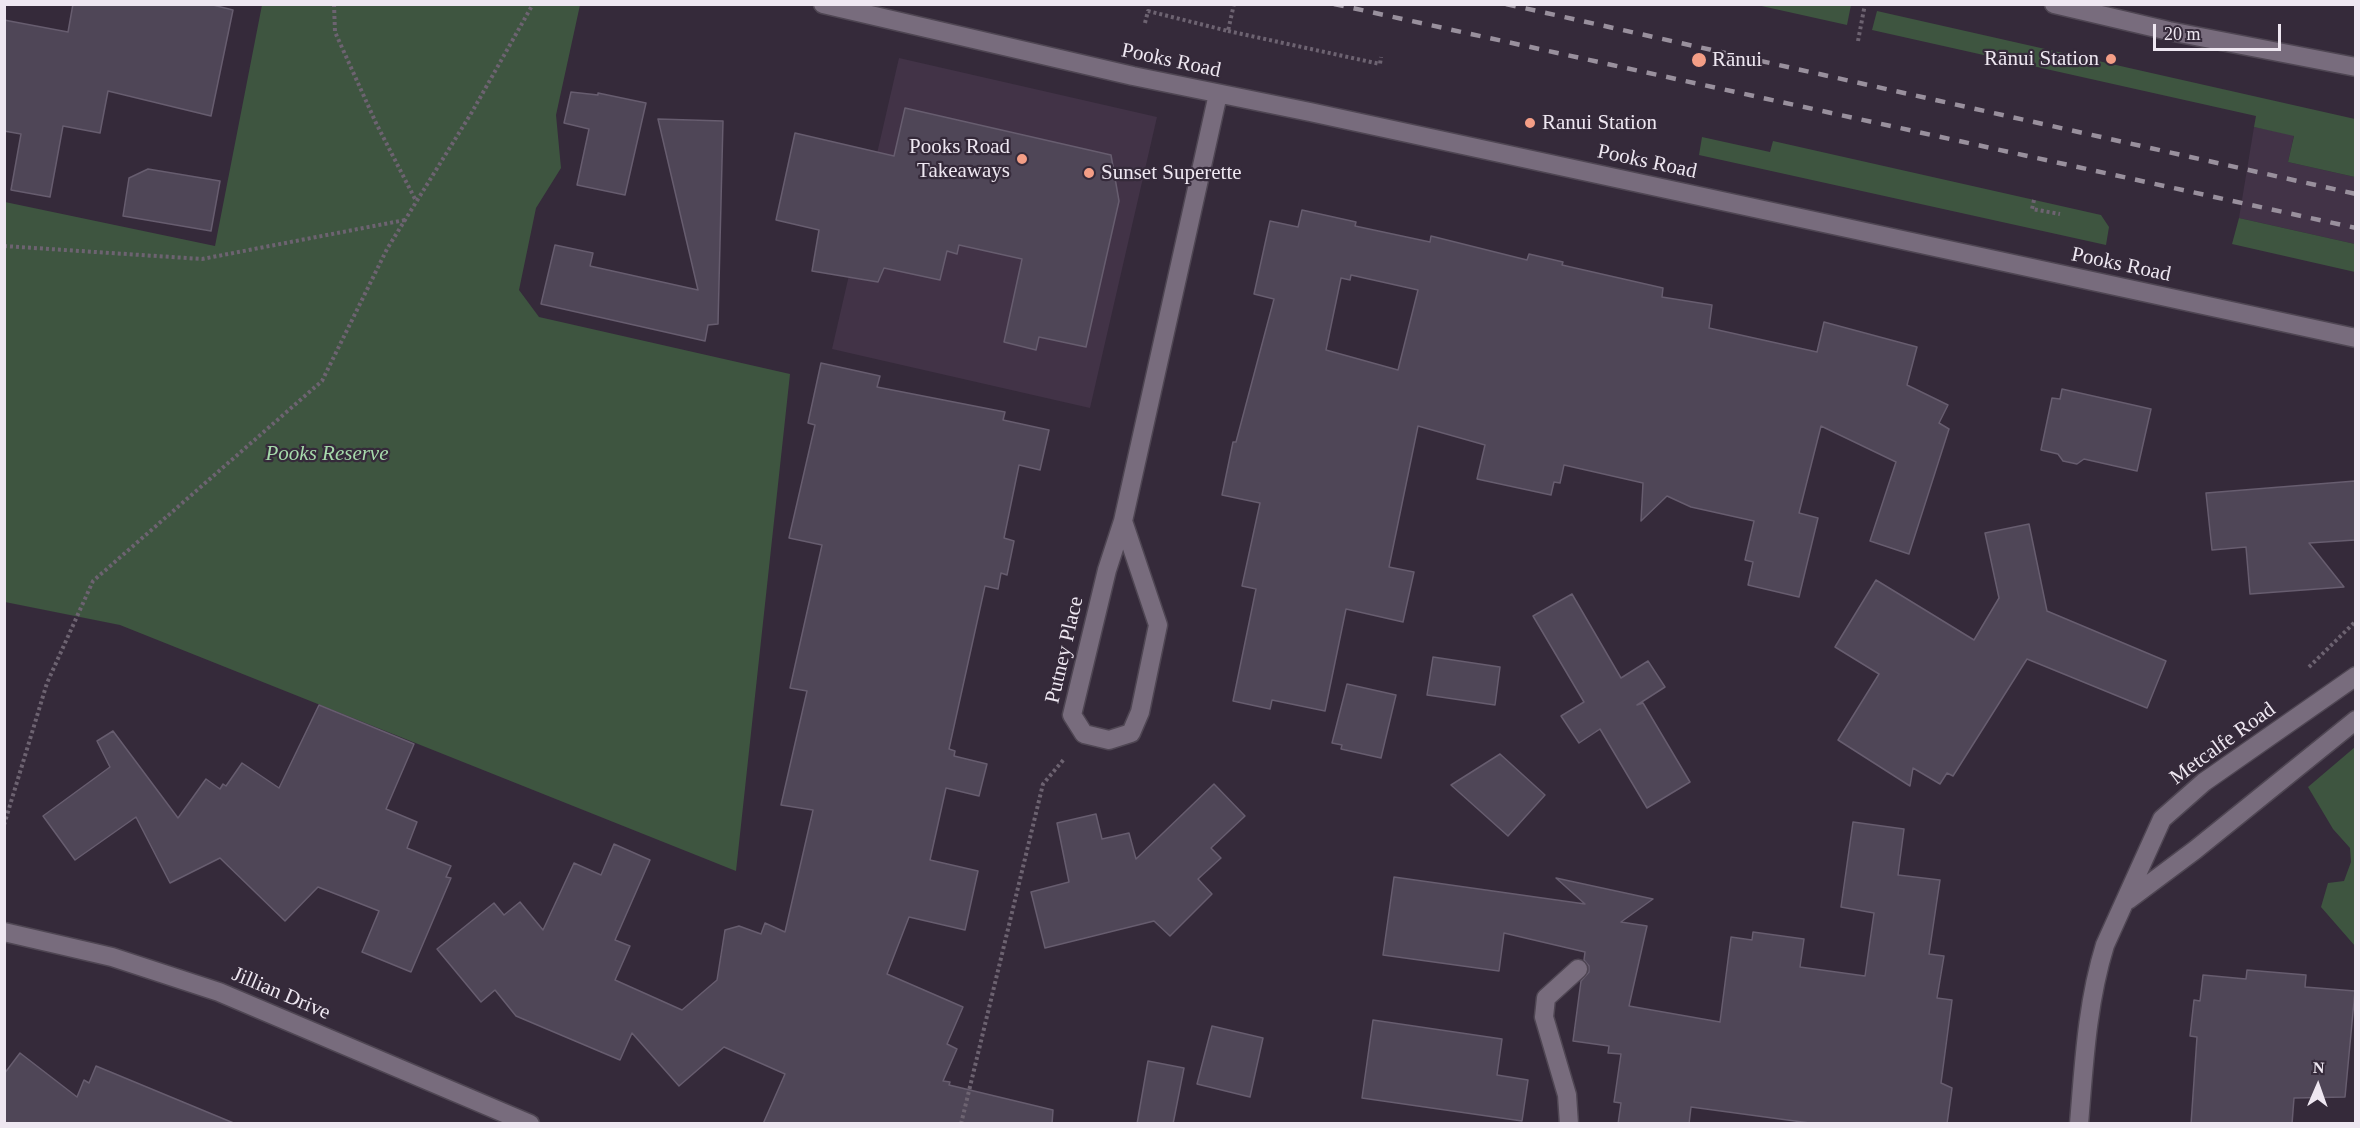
<!DOCTYPE html>
<meta charset="utf-8">
<style>
body{margin:0}
#map{position:relative;width:2360px;height:1128px;overflow:hidden;background:#352a3a;font-family:Georgia,serif}
canvas{display:block}
.frame{position:absolute;inset:0;border:6px solid #eee7f1;pointer-events:none}
.north{position:absolute;left:2288px;top:1056px;width:60px;height:60px;-webkit-text-stroke:4px #352a3a;paint-order:stroke;rotate:2deg;font-size:16px;font-weight:700;line-height:24px;text-align:center;color:#eee7f1}
.north::after{content:'';display:block;margin:auto;width:21px;height:27px;background:#eee7f1;clip-path:polygon(50% 0,100% 100%,50% 72%,0 100%)}
.scale{position:absolute;left:2153px;top:24px;width:128px;height:27px;box-sizing:border-box;border:3px solid #eee7f1;border-top:0;padding-left:8px;font-size:18px;line-height:21px;white-space:nowrap;color:#eee7f1;-webkit-text-stroke:4px #352a3a;paint-order:stroke}
</style>
<div id="map">
<canvas width="2360" height="1128"></canvas>
<div class="frame"></div>
<div class="north">N</div>
<div class="scale">20 m</div>
</div>
<script>
const context = document.querySelector('canvas').getContext('2d');
context.lineJoin = 'round';
function paint(path, color) { context.fillStyle = color; context.fill(path, 'evenodd'); }
function stroke(path, color, width, dash) { context.strokeStyle = color; context.lineWidth = width; context.lineCap = dash ? 'butt' : 'round'; context.setLineDash(dash || []); context.stroke(path); }
function drawText(font, color, halo, rows, align = 'center') {
  context.font = font + ' Georgia,serif'; context.lineWidth = 4.5; context.setLineDash([]); context.textBaseline = 'middle'; context.strokeStyle = halo; context.fillStyle = color; for (const [text, x, y, turn = 0] of rows) {
    context.save(); context.translate(x, y); context.rotate((+turn || 0) * Math.PI / 180); context.textAlign = isNaN(turn) ? turn : align; if (halo) context.strokeText(text, 0, 0); context.fillText(text, 0, 0); context.restore();
  }
}
paint(new Path2D(`
 M 899,58 L 1157,117 L 1090,408 L 832,349 Z
 M 2254,127 L 2294,135 L 2288,162 L 2355,177 L 2355,244 L 2239,218 Z`), '#423347');
paint(new Path2D(`
 M 262,5 L 580,5 L 556,115 L 561,168 L 536,208 L 519,290 L 539,317 L 790,374 L 736,871 L 120,625 L 5,602 L 5,202 L 215,246 Z
 M 1849,5 L 1851,5 L 1847,25 L 1757,5 Z
 M 1877,11 L 2355,119 L 2355,177 L 2288,162 L 2294,136 L 2254,127 L 2256,116 L 1872,30 Z
 M 1702,137 L 1770,152 L 1773,141 L 2101,215 L 2109,227 L 2106,245 L 1699,155 Z
 M 2239,218 L 2355,244 L 2355,272 L 2232,244 Z
 M 2355,747 L 2355,946 L 2321,907 L 2328,883 L 2344,881 L 2351,862 L 2350,848 L 2333,829 L 2308,787 Z`), '#3e5540');
const building = new Path2D(`
 M 73,4 L 209,4 L 233,10 L 211,116 L 108,91 L 100,133 L 63,126 L 50,197 L 11,190 L 21,134 L 4,131 L 4,20 L 68,32 Z
 M 571,92 L 598,95 L 598,93 L 646,103 L 625,195 L 577,185 L 589,129 L 564,123 Z
 M 905,108 L 1111,155 L 1119,201 L 1086,347 L 1039,337 L 1036,350 L 1004,342 L 1022,259 L 959,245 L 957,254 L 947,251 L 940,280 L 884,268 L 878,282 L 812,271 L 819,230 L 776,220 L 795,133 L 894,156 Z
 M 658,119 L 723,121 L 718,324 L 708,325 L 705,341 L 541,304 L 555,245 L 593,253 L 590,266 L 698,290 Z
 M 148,169 L 220,181 L 211,231 L 123,216 L 129,178 Z
 M 1302,210 L 1356,222 L 1355,226 L 1430,242 L 1431,236 L 1527,260 L 1529,254 L 1563,262 L 1562,265 L 1663,288 L 1662,297 L 1712,305 L 1709,328 L 1817,352 L 1824,322 L 1917,347 L 1907,385 L 1948,405 L 1939,423 L 1949,429 L 1909,554 L 1870,541 L 1896,462 L 1821,426 L 1799,513 L 1818,518 L 1799,597 L 1748,585 L 1753,562 L 1745,560 L 1754,521 L 1691,507 L 1667,496 L 1641,521 L 1643,483 L 1564,465 L 1560,483 L 1554,482 L 1551,495 L 1477,479 L 1485,445 L 1418,426 L 1389,567 L 1414,572 L 1403,622 L 1346,609 L 1325,711 L 1272,700 L 1270,709 L 1233,701 L 1256,589 L 1242,586 L 1260,503 L 1222,495 L 1233,442 L 1236,442 L 1274,299 L 1254,294 L 1270,221 L 1298,227 ZM 1351,275 L 1418,290 L 1398,370 L 1326,350 L 1341,278 L 1350,280 Z
 M 821,363 L 880,376 L 877,387 L 1005,412 L 1003,420 L 1049,430 L 1040,470 L 1019,465 L 1004,538 L 1014,541 L 1007,575 L 1001,573 L 998,589 L 985,586 L 949,749 L 955,751 L 954,756 L 987,764 L 979,796 L 946,788 L 930,860 L 978,871 L 965,930 L 909,917 L 887,974 L 963,1007 L 947,1044 L 957,1049 L 943,1081 L 950,1082 L 949,1085 L 1053,1110 L 1052,1124 L 763,1124 L 785,1074 L 724,1047 L 679,1086 L 632,1033 L 620,1060 L 516,1016 L 495,990 L 481,1002 L 437,949 L 494,903 L 504,915 L 520,902 L 543,930 L 574,863 L 601,875 L 614,844 L 650,860 L 615,940 L 630,946 L 615,980 L 682,1010 L 717,980 L 725,930 L 739,926 L 761,934 L 765,923 L 785,932 L 813,810 L 781,805 L 807,691 L 790,688 L 822,545 L 789,538 L 815,425 L 808,423 Z
 M 2062,389 L 2151,409 L 2137,471 L 2084,459 L 2077,464 L 2063,461 L 2058,454 L 2041,450 L 2052,398 L 2060,399 Z
 M 2355,481 L 2355,540 L 2309,543 L 2344,587 L 2250,594 L 2246,547 L 2212,550 L 2206,493 Z
 M 2029,524 L 2047,611 L 2166,661 L 2147,708 L 2027,659 L 1953,776 L 1947,773 L 1940,784 L 1913,768 L 1910,786 L 1838,740 L 1879,674 L 1835,647 L 1876,580 L 1974,640 L 1999,598 L 1985,533 Z
 M 1572,594 L 1621,678 L 1648,661 L 1665,687 L 1637,705 L 1643,703 L 1690,782 L 1647,808 L 1600,729 L 1579,743 L 1561,716 L 1584,702 L 1533,616 Z
 M 1433,657 L 1500,667 L 1495,705 L 1427,695 Z
 M 1347,684 L 1396,695 L 1381,758 L 1341,749 L 1342,745 L 1332,743 Z
 M 319,705 L 414,744 L 386,809 L 417,822 L 407,848 L 451,866 L 446,877 L 451,878 L 411,972 L 362,952 L 379,911 L 318,887 L 285,921 L 220,858 L 170,883 L 136,817 L 75,860 L 43,816 L 110,767 L 97,741 L 113,731 L 178,818 L 206,779 L 220,789 L 223,784 L 226,786 L 242,763 L 279,788 Z
 M 1500,754 L 1545,795 L 1508,836 L 1451,785 Z
 M 1214,784 L 1245,816 L 1211,848 L 1221,858 L 1198,879 L 1212,894 L 1170,936 L 1154,921 L 1045,948 L 1031,892 L 1069,882 L 1057,823 L 1096,814 L 1102,839 L 1129,833 L 1136,859 Z
 M 1853,822 L 1904,829 L 1898,875 L 1940,880 L 1929,954 L 1944,956 L 1937,998 L 1952,1000 L 1941,1083 L 1952,1088 L 1947,1124 L 1817,1124 L 1691,1107 L 1689,1124 L 1618,1124 L 1621,1103 L 1614,1102 L 1621,1054 L 1608,1053 L 1609,1046 L 1573,1041 L 1581,981 L 1589,972 L 1589,966 L 1584,960 L 1585,952 L 1504,933 L 1499,971 L 1383,955 L 1394,877 L 1585,904 L 1556,878 L 1653,899 L 1621,922 L 1647,926 L 1629,1006 L 1720,1022 L 1731,937 L 1752,940 L 1753,932 L 1804,939 L 1800,967 L 1865,976 L 1874,913 L 1841,907 Z
 M 2247,970 L 2306,975 L 2305,987 L 2355,991 L 2345,1097 L 2294,1098 L 2292,1124 L 2191,1124 L 2197,1037 L 2190,1036 L 2194,1000 L 2200,1001 L 2203,975 L 2246,979 Z
 M 1373,1020 L 1502,1039 L 1497,1075 L 1528,1080 L 1522,1121 L 1362,1098 Z
 M 1212,1026 L 1263,1038 L 1250,1097 L 1197,1084 Z
 M 20,1053 L 77,1097 L 84,1080 L 89,1083 L 96,1066 L 236,1124 L 4,1124 L 4,1074 Z
 M 1148,1061 L 1184,1068 L 1173,1124 L 1137,1124 Z`);
paint(building, '#4f4657');
stroke(building, '#675d6f', 1.5);
const service = new Path2D(`
 M 1569,1124 L 1567,1095 L 1544,1017 L 1546,998 L 1578,969`);
const minor = new Path2D(`
 M 823,4 L 1133,76 L 1310,112 L 2356,338
 M 1123,521 L 1158,625 L 1140,712 L 1131,733 L 1109,740 L 1084,734 L 1072,715 L 1107,570 Z
 M 1123,521 L 1218,94
 M 4,932 L 112,957 L 219,992 L 530,1124`);
const tertiary = new Path2D(`
 M 2054,4 L 2169,31 L 2356,67
 M 2128,900 L 2195,850 L 2356,720
 M 2079,1124 C 2084,1063 2087,1003 2105,945 L 2162,819 L 2204,782 L 2356,676`);
stroke(service, '#4f4653', 21);
stroke(minor, '#4f4653', 21);
stroke(tertiary, '#4f4653', 21);
stroke(new Path2D(`
 M 334,4 L 335,32 L 376,123 L 416,201
 M 1145,23 L 1148,11 L 1228,31 L 1234,4
 M 1228,31 L 1380,64 L 1381,57
 M 1858,41 L 1865,4
 M 2034,200 L 2032,209 L 2060,214
 M 4,246 L 202,259 L 405,220
 M 2309,667 L 2356,621
 M 4,825 L 47,683 L 93,581 L 322,381 L 387,249 L 472,112 L 533,4
 M 961,1124 L 1043,784 L 1065,758`), '#6d6371', 4, [3, 3]);
stroke(service, '#786c7d', 18);
stroke(minor, '#786c7d', 18);
stroke(tertiary, '#786c7d', 18);
stroke(new Path2D(`
 M 1334,4 L 2356,228
 M 1506,4 L 2356,194`), '#99909d', 4.5, [10, 10]);
for (const [x, y, r, color] of [
 [2111,59,6,"#f49e86"],
 [1699,60,8,"#f49e86"],
 [1530,123,6,"#f49e86"],
 [1022,159,6,"#f49e86"],
 [1089,173,6,"#f49e86"]
]) { const dot = new Path2D(); dot.arc(x, y, r, 0, 2 * Math.PI); context.fillStyle = color; context.fill(dot); stroke(dot, '#352a3a', 2); }
drawText('21px', '#eee7f1', '#352a3a', [
 ["Rānui Station",2099,59,"right"],
 ["Rānui",1712,60],
 ["Ranui Station",1542,123],
 ["Pooks Road",1010,147,"right"],
 ["Takeaways",1010,171,"right"],
 ["Sunset Superette",1101,173]
], 'left');
drawText('21px', '#eee7f1', '#352a3a', [
 ["Pooks Road",1171,61,12],
 ["Pooks Road",1647,162,12],
 ["Pooks Road",2121,265,12],
 ["Putney Place",1065,650,-77],
 ["Metcalfe Road",2223,744,-36],
 ["Jillian Drive",281,994,23]
]);
drawText('italic 21px', '#a6daab', '#352a3a', [
 ["Pooks Reserve",327,454]
]);
</script>
